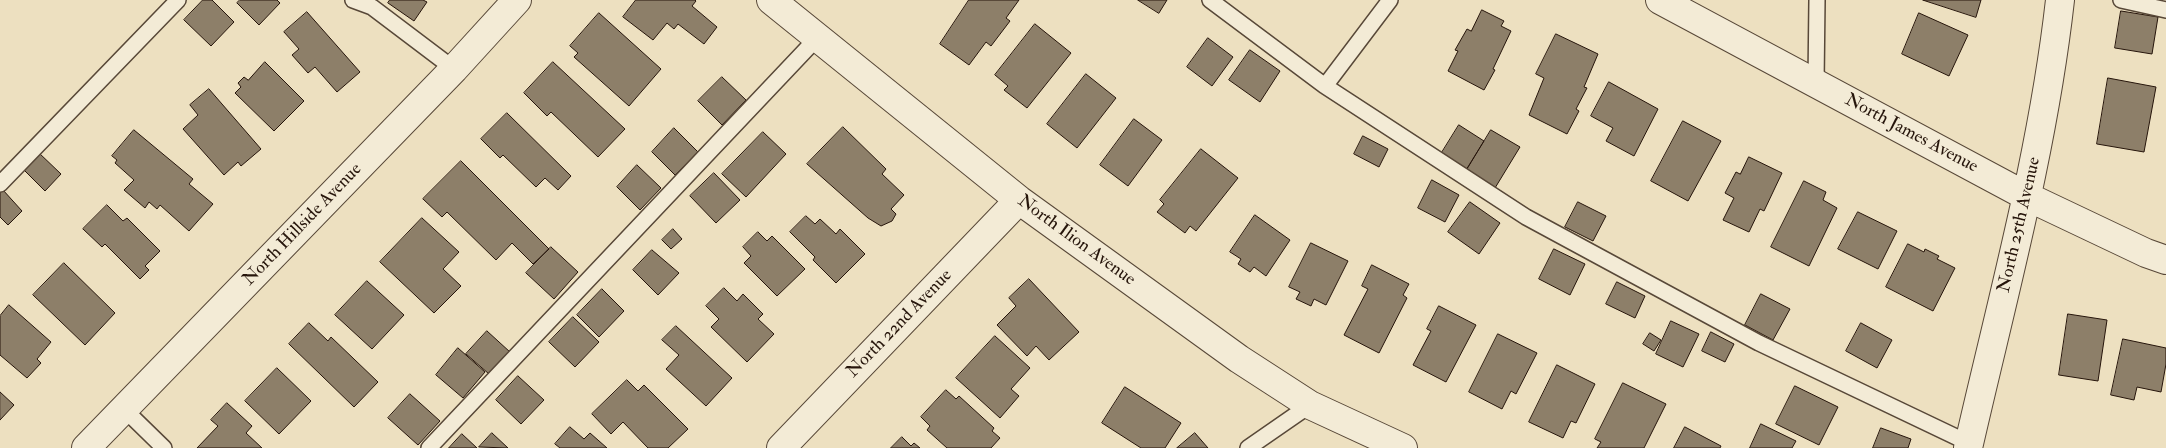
<!DOCTYPE html>
<style>
body{margin:0}
canvas{display:block;background:#ede0c0}
</style>
<canvas width="2166" height="448"></canvas>
<script>
const context = document.querySelector('canvas').getContext('2d');
context.lineJoin = 'round';
function paint(path, color) { context.fillStyle = color; context.fill(path, 'evenodd'); }
function stroke(path, color, width, dash) { context.strokeStyle = color; context.lineWidth = width; context.lineCap = dash ? 'butt' : 'round'; context.setLineDash(dash || []); context.stroke(path); }
function drawText(font, color, halo, rows, align = 'center') {
  context.font = font + ' "IM FELL Double Pica",serif'; context.lineWidth = 5; context.setLineDash([]); context.textBaseline = 'middle'; context.strokeStyle = halo; context.fillStyle = color; for (const [text, x, y, turn = 0] of rows) {
    context.save(); context.translate(x, y); context.rotate((+turn || 0) * Math.PI / 180); context.textAlign = isNaN(turn) ? turn : align; if (halo) context.strokeText(text, 0, 0); context.fillText(text, 0, 0); context.restore();
  }
}
const building = new Path2D(`
 M 203,0 L 212,0 L 234,22 L 211,46 L 184,20 Z
 M 240,0 L 277,0 L 280,3 L 259,25 L 237,3 Z
 M 390,0 L 423,0 L 427,2 L 414,21 L 388,3 Z
 M 636,0 L 695,0 L 696,1 L 692,6 L 717,27 L 704,44 L 678,24 L 674,29 L 667,23 L 653,40 L 623,17 Z
 M 969,0 L 1019,0 L 1006,18 L 1010,21 L 991,46 L 986,42 L 969,65 L 940,44 Z
 M 1138,0 L 1167,0 L 1159,13 Z
 M 1923,0 L 1981,0 L 1976,17 Z
 M 1482,10 L 1504,21 L 1501,26 L 1511,31 L 1493,69 L 1495,70 L 1484,90 L 1448,71 L 1458,51 L 1455,50 L 1467,29 L 1471,31 Z
 M 2121,11 L 2158,17 L 2152,54 L 2115,48 Z
 M 307,12 L 360,72 L 337,92 L 315,67 L 308,73 L 292,55 L 299,49 L 284,32 Z
 M 599,13 L 661,69 L 629,106 L 574,57 L 578,53 L 570,46 Z
 M 1919,13 L 1968,35 L 1949,76 L 1902,54 Z
 M 1035,24 L 1071,53 L 1027,108 L 1004,90 L 1008,86 L 995,75 Z
 M 1556,34 L 1598,54 L 1584,87 L 1587,88 L 1576,109 L 1579,111 L 1567,134 L 1529,115 L 1544,78 L 1536,74 Z
 M 1208,38 L 1233,57 L 1212,86 L 1187,67 Z
 M 1250,50 L 1280,71 L 1260,102 L 1229,80 Z
 M 265,62 L 304,101 L 274,131 L 235,93 L 241,87 L 238,83 L 244,77 L 248,80 Z
 M 553,62 L 625,129 L 598,157 L 551,112 L 547,116 L 524,93 Z
 M 1086,74 L 1116,98 L 1077,148 L 1047,124 Z
 M 722,77 L 746,100 L 722,125 L 698,101 Z
 M 2108,78 L 2156,87 L 2144,152 L 2097,144 Z
 M 1609,82 L 1658,109 L 1634,156 L 1606,141 L 1613,128 L 1591,116 Z
 M 209,89 L 261,149 L 241,166 L 238,162 L 224,175 L 183,129 L 198,115 L 190,105 Z
 M 507,113 L 571,176 L 558,190 L 545,178 L 536,187 L 503,155 L 500,158 L 481,139 Z
 M 1134,119 L 1162,140 L 1128,186 L 1100,165 Z
 M 1683,121 L 1721,141 L 1688,201 L 1651,181 Z
 M 1459,125 L 1484,141 L 1466,170 L 1441,154 Z
 M 843,127 L 886,169 L 882,174 L 904,195 L 891,209 L 896,214 L 892,221 L 881,226 L 868,218 L 807,164 Z
 M 674,128 L 698,152 L 675,175 L 652,152 Z
 M 134,130 L 193,179 L 189,184 L 213,204 L 189,231 L 160,205 L 157,209 L 149,202 L 145,208 L 124,190 L 134,180 L 115,163 L 117,160 L 112,156 Z
 M 1491,130 L 1520,147 L 1495,188 L 1467,170 Z
 M 763,132 L 786,154 L 746,197 L 722,174 Z
 M 1363,136 L 1388,149 L 1379,167 L 1354,154 Z
 M 1201,149 L 1238,178 L 1196,231 L 1190,226 L 1185,233 L 1157,212 L 1164,204 L 1160,200 Z
 M 38,152 L 61,174 L 45,191 L 22,168 Z
 M 1749,157 L 1782,173 L 1764,211 L 1760,209 L 1749,232 L 1723,220 L 1734,198 L 1725,193 L 1736,172 L 1740,174 Z
 M 461,161 L 549,249 L 533,264 L 512,243 L 496,260 L 447,212 L 442,217 L 423,199 Z
 M 637,165 L 661,188 L 640,210 L 617,187 Z
 M 714,173 L 740,200 L 716,223 L 690,196 Z
 M 1432,180 L 1459,195 L 1445,222 L 1418,208 Z
 M 1804,181 L 1826,192 L 1823,200 L 1837,208 L 1809,266 L 1771,247 Z
 M 3,190 L 22,211 L 8,225 L 0,217 L 0,193 Z
 M 1470,202 L 1500,223 L 1479,254 L 1448,232 Z
 M 1578,202 L 1606,216 L 1593,241 L 1565,227 Z
 M 107,205 L 123,221 L 127,218 L 160,251 L 145,266 L 149,270 L 140,279 L 105,244 L 102,247 L 83,229 Z
 M 1858,212 L 1897,231 L 1878,269 L 1838,249 Z
 M 1255,215 L 1290,240 L 1266,276 L 1254,267 L 1250,272 L 1238,264 L 1241,259 L 1230,252 Z
 M 806,216 L 815,224 L 820,219 L 836,234 L 840,229 L 865,254 L 836,283 L 813,260 L 815,257 L 790,232 Z
 M 422,218 L 459,252 L 443,269 L 461,286 L 434,313 L 380,262 Z
 M 673,229 L 682,239 L 671,249 L 662,240 Z
 M 758,232 L 767,241 L 772,236 L 805,269 L 777,296 L 744,263 L 751,256 L 743,247 Z
 M 1311,243 L 1348,261 L 1326,305 L 1314,299 L 1311,306 L 1296,299 L 1300,292 L 1289,287 Z
 M 1908,244 L 1924,252 L 1925,249 L 1939,256 L 1937,259 L 1955,268 L 1933,311 L 1886,287 Z
 M 551,247 L 578,272 L 554,299 L 526,273 Z
 M 1554,249 L 1585,264 L 1570,295 L 1539,279 Z
 M 652,250 L 679,273 L 658,295 L 633,270 Z
 M 64,263 L 115,313 L 85,345 L 33,295 Z
 M 1372,265 L 1409,284 L 1403,295 L 1407,298 L 1379,353 L 1344,335 L 1368,289 L 1362,286 Z
 M 1029,279 L 1079,332 L 1049,360 L 1036,346 L 1027,356 L 997,325 L 1016,306 L 1009,298 Z
 M 367,281 L 404,315 L 372,349 L 335,315 Z
 M 1617,282 L 1645,296 L 1635,318 L 1606,304 Z
 M 724,288 L 737,301 L 743,294 L 763,314 L 758,319 L 774,334 L 747,362 L 711,327 L 719,319 L 706,306 Z
 M 602,289 L 624,311 L 599,337 L 577,315 Z
 M 1761,294 L 1790,309 L 1773,340 L 1745,325 Z
 M 9,305 L 51,342 L 37,359 L 41,363 L 27,378 L 0,355 L 0,316 Z
 M 1439,306 L 1476,325 L 1446,382 L 1413,365 L 1431,331 L 1427,329 Z
 M 2068,314 L 2107,320 L 2098,381 L 2059,375 Z
 M 573,317 L 599,342 L 575,367 L 549,342 Z
 M 1671,321 L 1699,334 L 1683,367 L 1656,354 Z
 M 309,323 L 328,341 L 331,337 L 378,382 L 354,407 L 289,344 Z
 M 1861,323 L 1892,340 L 1877,368 L 1846,351 Z
 M 676,326 L 732,378 L 706,406 L 666,369 L 679,355 L 662,340 Z
 M 487,331 L 510,352 L 489,374 L 466,354 Z
 M 1711,332 L 1734,344 L 1725,362 L 1702,351 Z
 M 1650,333 L 1661,340 L 1654,351 L 1643,344 Z
 M 1498,334 L 1537,353 L 1516,394 L 1511,391 L 1502,409 L 1469,392 Z
 M 995,336 L 1030,368 L 1011,389 L 1019,396 L 1000,418 L 956,378 Z
 M 2123,339 L 2166,348 L 2166,364 L 2161,392 L 2137,387 L 2134,400 L 2111,395 Z
 M 458,348 L 485,372 L 463,398 L 436,375 Z
 M 1557,365 L 1595,384 L 1576,423 L 1571,421 L 1563,438 L 1529,422 Z
 M 277,368 L 311,401 L 279,434 L 245,401 Z
 M 518,376 L 544,400 L 521,424 L 496,400 Z
 M 627,380 L 638,391 L 644,385 L 688,429 L 668,448 L 648,448 L 623,422 L 611,434 L 592,414 Z
 M 1623,383 L 1666,404 L 1644,448 L 1597,448 L 1601,442 L 1595,439 Z
 M 1795,386 L 1838,407 L 1819,445 L 1776,424 Z
 M 1125,387 L 1181,423 L 1165,448 L 1141,448 L 1102,423 Z
 M 946,390 L 956,399 L 959,396 L 994,428 L 992,431 L 1000,438 L 991,448 L 947,448 L 927,430 L 930,426 L 921,417 Z
 M 0,392 L 14,405 L 0,420 Z
 M 410,394 L 440,421 L 418,445 L 388,418 Z
 M 227,403 L 252,426 L 246,433 L 262,448 L 197,448 L 218,426 L 211,420 Z
 M 1761,424 L 1796,441 L 1792,448 L 1750,448 Z
 M 570,427 L 584,439 L 590,433 L 607,448 L 560,448 L 555,444 Z
 M 1685,427 L 1721,446 L 1720,448 L 1674,448 Z
 M 1881,428 L 1911,439 L 1908,448 L 1873,448 Z
 M 492,433 L 508,448 L 479,447 Z
 M 1195,433 L 1208,448 L 1177,448 Z
 M 462,434 L 477,448 L 449,448 Z
 M 902,437 L 911,446 L 914,443 L 920,448 L 891,448 Z`);
paint(building, '#8d7f69');
stroke(building, '#26150b', 1);
const lane = new Path2D(`
 M 353,0 L 372,7 L 454,69
 M 1210,0 L 1325,86 L 1526,217 L 1759,343 L 1973,445
 M 2121,0 L 2166,10
 M 1816,83 L 1817,0
 M 1325,86 L 1390,0
 M 0,184 L 178,0
 M 124,409 L 164,448
 M 429,448 L 818,37
 M 1248,448 L 1310,405`);
const street = new Path2D(`
 M 771,0 L 1019,200 L 1239,359 L 1310,405 L 1403,448
 M 1660,0 L 2028,197 L 2146,253 L 2166,260
 M 86,448 L 454,69 L 517,0
 M 781,448 L 1019,200
 M 1968,448 C 2002,299 2043,152 2060,0`);
stroke(lane, '#584838', 18);
stroke(street, '#584838', 30);
stroke(lane, '#f3ebd6', 15);
stroke(street, '#f3ebd6', 28);
drawText('18px', '#26150b', '#f3ebd6', [
 ["North James Avenue",1911,134,28],
 ["North Hillside Avenue",303,225,-46],
 ["North 25th Avenue",2020,225,-77],
 ["North Ilion Avenue",1076,241,36],
 ["North 22nd Avenue",900,324,-46]
]);
</script>
